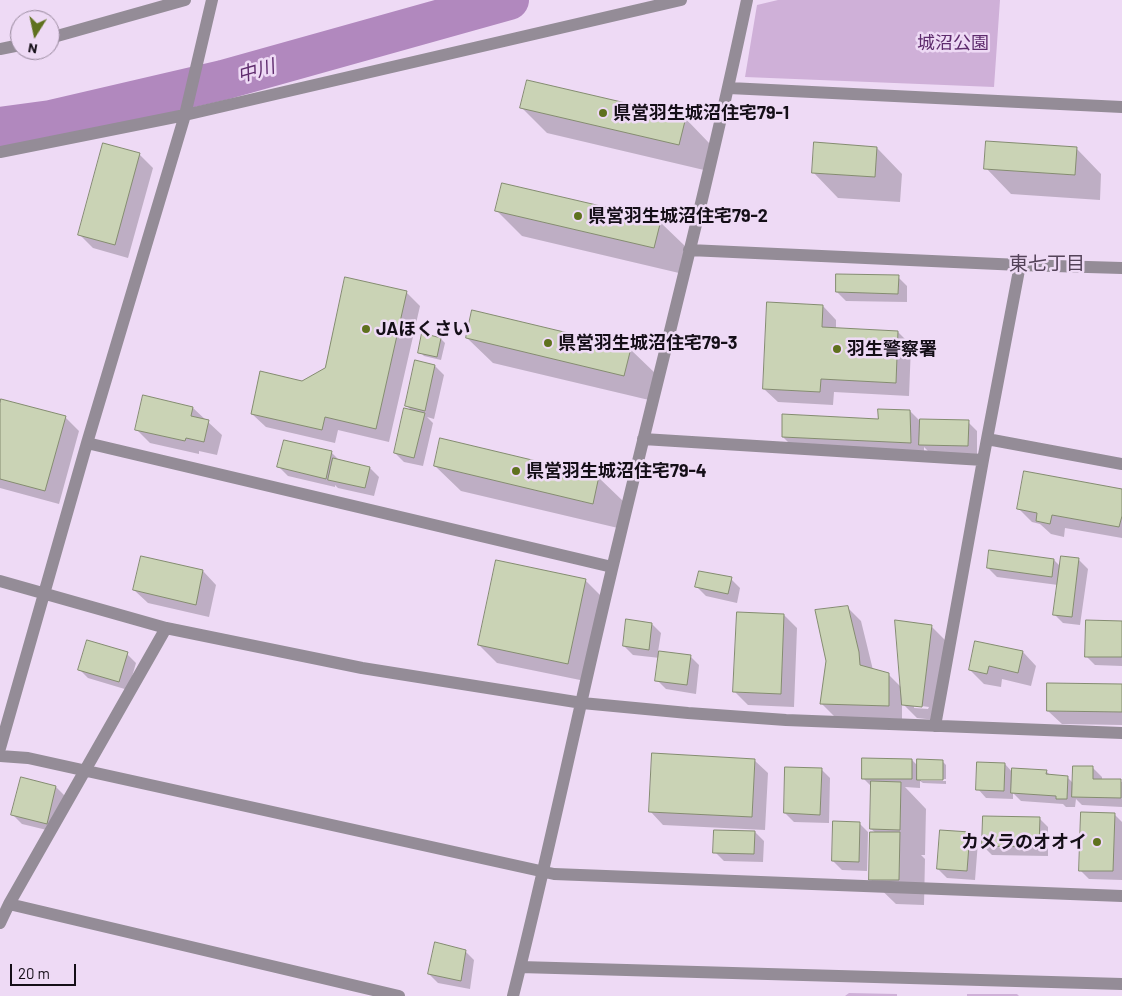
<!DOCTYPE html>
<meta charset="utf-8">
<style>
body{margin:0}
#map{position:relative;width:1122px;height:996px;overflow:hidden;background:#eedaf5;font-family:Barlow,sans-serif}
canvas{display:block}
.north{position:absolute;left:10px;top:10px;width:50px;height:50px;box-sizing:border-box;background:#eedaf5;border:1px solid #97889c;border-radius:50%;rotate:190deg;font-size:14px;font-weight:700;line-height:20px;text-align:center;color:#140e17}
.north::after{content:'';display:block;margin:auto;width:18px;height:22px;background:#5f711e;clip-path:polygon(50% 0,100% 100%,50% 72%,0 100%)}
.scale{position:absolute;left:10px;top:964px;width:66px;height:22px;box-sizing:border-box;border:2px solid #140e17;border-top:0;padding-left:6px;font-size:15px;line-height:18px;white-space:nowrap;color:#140e17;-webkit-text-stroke:4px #eedaf5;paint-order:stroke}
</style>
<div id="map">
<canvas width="1122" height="996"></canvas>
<div class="north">N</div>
<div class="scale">20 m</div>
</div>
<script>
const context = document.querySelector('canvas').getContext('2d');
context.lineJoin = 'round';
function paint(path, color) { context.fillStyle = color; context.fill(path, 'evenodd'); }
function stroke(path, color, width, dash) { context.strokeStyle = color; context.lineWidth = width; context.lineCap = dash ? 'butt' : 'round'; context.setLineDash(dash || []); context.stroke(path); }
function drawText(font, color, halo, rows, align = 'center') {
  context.font = font + ' Barlow,"Noto Sans JP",sans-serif'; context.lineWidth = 5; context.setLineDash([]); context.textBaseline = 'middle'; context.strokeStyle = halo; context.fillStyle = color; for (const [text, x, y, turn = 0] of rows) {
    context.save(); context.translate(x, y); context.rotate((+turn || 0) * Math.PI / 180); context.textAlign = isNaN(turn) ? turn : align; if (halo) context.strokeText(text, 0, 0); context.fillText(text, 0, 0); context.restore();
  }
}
paint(new Path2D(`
 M 778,0 L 1000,0 L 994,87 L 745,77 L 757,5 Z
 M 849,993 L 897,994 L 897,996 L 845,996 Z
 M 967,994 L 1017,994 L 1019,996 L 967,996 Z`), '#cfb0d8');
paint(new Path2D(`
 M 522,108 L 685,118 L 710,144 L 704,170 L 547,133 Z
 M 877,148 L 902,174 L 900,202 L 838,198 L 813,172 Z
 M 1076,148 L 1101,174 L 1100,200 L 1011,194 L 986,168 Z
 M 139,154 L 153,168 L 128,258 L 93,248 L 79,234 Z
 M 497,211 L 660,222 L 686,247 L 679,273 L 522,236 Z
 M 898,277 L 907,286 L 907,302 L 846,301 L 837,292 Z
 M 406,292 L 420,306 L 389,442 L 338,430 L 335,443 L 266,427 L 252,414 L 326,369 Z
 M 823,306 L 836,320 L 836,329 L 898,332 L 911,345 L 909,396 L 834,392 L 833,405 L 778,402 L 764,389 Z
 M 467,338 L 630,349 L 656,374 L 649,400 L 493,363 Z
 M 441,339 L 445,343 L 441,360 L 424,356 L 420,352 Z
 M 435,366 L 444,375 L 434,419 L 427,417 L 433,423 L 423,466 L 404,462 L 395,453 L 412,411 L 406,405 Z
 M 193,408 L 222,435 L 217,455 L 199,451 L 199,454 L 150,443 L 136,429 Z
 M 0,409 L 65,417 L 79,431 L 59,504 L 0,488 Z
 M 910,411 L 921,422 L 968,422 L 977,431 L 977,454 L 930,453 L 924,447 L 924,456 L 796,450 L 783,437 L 879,421 Z
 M 331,452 L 340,461 L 370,468 L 379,477 L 374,496 L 338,488 L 335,485 L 335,487 L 288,476 L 279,467 Z
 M 435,466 L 598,477 L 624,502 L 618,528 L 461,491 Z
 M 1122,490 L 1122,538 L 1065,528 L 1064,537 L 1051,534 L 1040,524 L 1032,522 L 1019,509 Z
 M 990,551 L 1054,560 L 1061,567 L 1062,558 L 1079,560 L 1088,569 L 1080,625 L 1063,623 L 1054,614 L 1058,585 L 997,577 L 988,568 Z
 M 142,557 L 203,571 L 216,585 L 209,617 L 148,603 L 134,590 Z
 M 731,579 L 740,588 L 737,603 L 706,596 L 697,587 Z
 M 585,580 L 603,598 L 585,681 L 497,663 L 479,645 Z
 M 847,607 L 861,621 L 873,670 L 888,674 L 902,688 L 932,627 L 945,640 L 936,720 L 917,718 L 902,703 L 902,719 L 835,717 L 821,703 ZM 914,705 L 929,707 L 928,709 L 914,708 Z
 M 784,615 L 797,628 L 794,707 L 748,705 L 735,692 Z
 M 1122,622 L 1122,666 L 1095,665 L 1086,656 Z
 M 652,624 L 661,633 L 658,652 L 690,656 L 699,665 L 696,694 L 666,689 L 657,680 L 660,658 L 633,655 L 624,646 Z
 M 1023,652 L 1036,666 L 1031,686 L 1002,679 L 1001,687 L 984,684 L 970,670 Z
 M 127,654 L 136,663 L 128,690 L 88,678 L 79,669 Z
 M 1122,685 L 1122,725 L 1062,724 L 1048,711 Z
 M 754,760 L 768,773 L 765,830 L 663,825 L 650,811 Z
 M 912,760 L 919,767 L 942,761 L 946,765 L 946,779 L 921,779 L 921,781 L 946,781 L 946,784 L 923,783 L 920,781 L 920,788 L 905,787 L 926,809 L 925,855 L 921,855 L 925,859 L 924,905 L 896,904 L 870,879 L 876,833 L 871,829 L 872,787 L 863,778 Z
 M 1005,764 L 1013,773 L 1046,771 L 1051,776 L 1067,777 L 1073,783 L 1093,768 L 1102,777 L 1102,780 L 1122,782 L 1122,807 L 1082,805 L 1076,799 L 1075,807 L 1066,807 L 1063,804 L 1021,801 L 1013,793 L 1013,799 L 986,798 L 978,789 Z
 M 821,769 L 830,778 L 829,823 L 794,822 L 785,813 Z
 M 22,779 L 56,787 L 65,796 L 55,832 L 22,824 L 13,815 Z
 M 1114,814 L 1122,822 L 1122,880 L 1089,879 L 1080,870 Z
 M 1039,818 L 1048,827 L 1048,856 L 992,855 L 983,846 Z
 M 859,823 L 868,832 L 867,871 L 842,870 L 833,861 Z
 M 755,832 L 764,841 L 763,862 L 724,861 L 715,852 Z
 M 969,833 L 978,842 L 975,880 L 947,878 L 938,869 Z
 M 465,951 L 474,960 L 470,989 L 438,983 L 429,974 Z`), '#0003');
stroke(new Path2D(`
 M 0,127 L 51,120 L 223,80 L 509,0`), '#b188be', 40);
const building = new Path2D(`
 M 527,80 L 686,117 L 679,145 L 520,108 Z
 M 986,141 L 1077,147 L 1075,175 L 984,169 Z
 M 814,142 L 877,147 L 875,177 L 812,173 Z
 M 103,143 L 140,153 L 115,245 L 78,235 Z
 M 502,183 L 661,220 L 654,248 L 495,211 Z
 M 836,274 L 899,275 L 898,294 L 836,292 Z
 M 345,277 L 407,291 L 376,429 L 325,417 L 322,430 L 251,414 L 260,371 L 302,381 L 325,368 Z
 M 767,302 L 823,305 L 822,327 L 898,331 L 896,383 L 821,379 L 820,392 L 763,389 Z
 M 472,310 L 631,348 L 624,376 L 466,338 Z
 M 422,333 L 441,338 L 437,357 L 418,353 Z
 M 415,360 L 435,365 L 425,411 L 405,406 Z
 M 143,395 L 193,407 L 191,416 L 209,420 L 204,442 L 186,438 L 185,441 L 135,430 Z
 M 1,399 L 66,416 L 45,491 L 0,479 L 0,404 Z
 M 404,408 L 425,413 L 414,458 L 394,453 Z
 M 878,409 L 910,410 L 911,443 L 782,437 L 782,414 L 878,419 Z
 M 920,419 L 969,420 L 968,446 L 919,445 Z
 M 440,438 L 599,476 L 593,504 L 434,466 Z
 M 284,440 L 332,451 L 326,479 L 277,467 Z
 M 333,458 L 370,467 L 365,488 L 328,480 Z
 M 1024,471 L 1122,489 L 1122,516 L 1119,527 L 1052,515 L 1050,524 L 1036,521 L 1037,513 L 1017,509 Z
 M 989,550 L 1054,559 L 1052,577 L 987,568 Z
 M 141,556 L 203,570 L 196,605 L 133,590 Z
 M 1061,556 L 1079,558 L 1072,617 L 1053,615 Z
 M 496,560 L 586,579 L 568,664 L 478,645 Z
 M 699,571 L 732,577 L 728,594 L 695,587 Z
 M 848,606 L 859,652 L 860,665 L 889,673 L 889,706 L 820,704 L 826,661 L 815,610 Z
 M 737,612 L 784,614 L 781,694 L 733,692 Z
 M 626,619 L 652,623 L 649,650 L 623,646 Z
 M 895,620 L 932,625 L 922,707 L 902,705 Z
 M 1086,620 L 1122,621 L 1122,657 L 1085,657 Z
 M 87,640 L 128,652 L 119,682 L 78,670 Z
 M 975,641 L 1023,651 L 1018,673 L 989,666 L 987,674 L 969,670 Z
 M 659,651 L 691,655 L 687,685 L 655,681 Z
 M 1047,683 L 1122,684 L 1122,712 L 1047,711 Z
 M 652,753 L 755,759 L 752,817 L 649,812 Z
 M 862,758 L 912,759 L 912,779 L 862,779 Z
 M 917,759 L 943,760 L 943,780 L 917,780 Z
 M 977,762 L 1005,763 L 1004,791 L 976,790 Z
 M 1073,766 L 1093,766 L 1093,779 L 1121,779 L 1121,798 L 1072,797 Z
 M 785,767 L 822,768 L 820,815 L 784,813 Z
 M 1012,768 L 1047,770 L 1046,774 L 1068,776 L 1067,799 L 1056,799 L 1056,796 L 1011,793 Z
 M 21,777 L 56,786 L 47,824 L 11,815 Z
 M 871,781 L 901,782 L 900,830 L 870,829 Z
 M 1081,812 L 1115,813 L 1113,871 L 1079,871 Z
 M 983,816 L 1040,817 L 1039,847 L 982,846 Z
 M 833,821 L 860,822 L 859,862 L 832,861 Z
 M 714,830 L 755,831 L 754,854 L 713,853 Z
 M 940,830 L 970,832 L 967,871 L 937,869 Z
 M 870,832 L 900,832 L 899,880 L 869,880 Z
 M 435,942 L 466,950 L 461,981 L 428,974 Z`);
paint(building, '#cad3b5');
stroke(building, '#848c70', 1);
stroke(new Path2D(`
 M 50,38 L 185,0
 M 0,49 L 20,45
 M 729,88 L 1122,107
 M 0,152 L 185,115 L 681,0
 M 689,250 L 1020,265 L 1122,268
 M 643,439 L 983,460
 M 987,439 L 1122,464
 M 87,443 L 612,567
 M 0,581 L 166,628 L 362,668 L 582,703 L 688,713 L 786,720 L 1122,733
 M 935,726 L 983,460 L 1020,265
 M 0,748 L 87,443 L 185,115 L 212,0
 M 0,756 L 28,758 L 554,874 L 1122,896
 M 9,904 L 399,996
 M 0,923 L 9,904 L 166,628
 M 520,967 L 1122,984
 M 513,996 C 551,845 582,692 619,540 C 662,360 709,181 747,0`), '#948c97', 12);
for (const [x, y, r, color] of [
 [603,113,5,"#5f711e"],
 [578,216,5,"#5f711e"],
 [366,329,5,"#5f711e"],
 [548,343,5,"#5f711e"],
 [837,349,5,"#5f711e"],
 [516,471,5,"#5f711e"],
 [1097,842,5,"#5f711e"]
]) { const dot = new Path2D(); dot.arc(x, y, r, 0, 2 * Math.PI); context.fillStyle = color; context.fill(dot); stroke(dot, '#eedaf5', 2); }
drawText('18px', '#5e2b6d', '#eedaf5', [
 ["城沼公園",953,43]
]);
drawText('bold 18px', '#140e17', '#eedaf5', [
 ["県営羽生城沼住宅79-1",613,113],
 ["県営羽生城沼住宅79-2",588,216],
 ["JAほくさい",376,329],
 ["県営羽生城沼住宅79-3",558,343],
 ["羽生警察署",847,349],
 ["県営羽生城沼住宅79-4",526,471],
 ["カメラのオオイ",1087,842,"right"]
], 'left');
drawText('italic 19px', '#5f2c6e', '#eedaf5', [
 ["中川",256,71,-16]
]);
drawText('19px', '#544359', '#eedaf5', [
 ["東七丁目",1047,264]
]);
</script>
